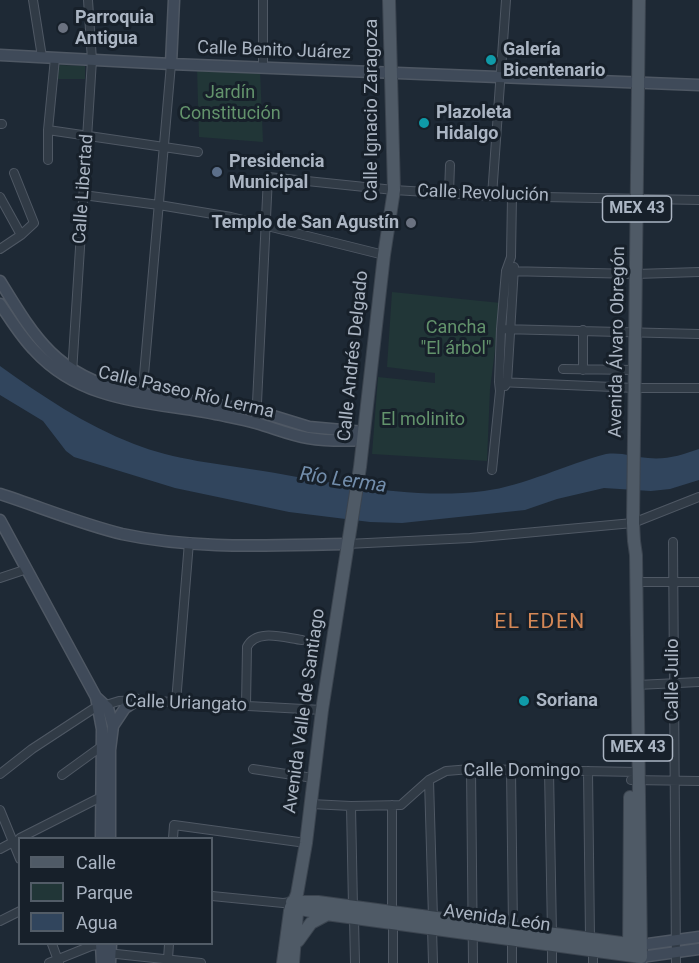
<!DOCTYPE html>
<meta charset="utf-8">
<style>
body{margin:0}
#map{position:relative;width:699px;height:963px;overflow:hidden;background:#1e2935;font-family:Roboto,sans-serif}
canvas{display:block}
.legend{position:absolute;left:18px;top:837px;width:195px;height:108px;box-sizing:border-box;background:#17202a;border:2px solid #525c67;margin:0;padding:8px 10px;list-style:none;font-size:18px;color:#abb5c3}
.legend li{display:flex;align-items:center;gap:12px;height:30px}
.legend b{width:30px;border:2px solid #525c67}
</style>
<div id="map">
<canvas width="699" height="963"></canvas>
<ul class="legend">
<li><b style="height:8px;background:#4f5a66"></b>Calle</li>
<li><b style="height:16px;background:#213637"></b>Parque</li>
<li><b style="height:16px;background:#31455d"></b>Agua</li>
</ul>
</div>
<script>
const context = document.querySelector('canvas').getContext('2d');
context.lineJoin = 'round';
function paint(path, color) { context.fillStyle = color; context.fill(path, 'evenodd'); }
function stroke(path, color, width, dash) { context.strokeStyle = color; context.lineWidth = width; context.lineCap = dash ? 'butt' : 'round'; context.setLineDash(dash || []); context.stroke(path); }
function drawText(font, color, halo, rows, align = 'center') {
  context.font = font + ' Roboto,sans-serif'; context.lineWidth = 6; context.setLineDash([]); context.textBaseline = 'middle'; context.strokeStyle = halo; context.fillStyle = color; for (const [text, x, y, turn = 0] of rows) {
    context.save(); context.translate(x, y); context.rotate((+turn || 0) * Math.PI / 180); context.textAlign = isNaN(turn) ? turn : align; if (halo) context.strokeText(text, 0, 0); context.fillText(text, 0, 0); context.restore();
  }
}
paint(new Path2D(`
 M 58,65 L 85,66 L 85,79 L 57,79 Z
 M 197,68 L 260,70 L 263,142 L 199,137 Z
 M 392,292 L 501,303 L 490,389 L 487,461 L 372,454 L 378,377 L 435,383 L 435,373 L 387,367 Z`), '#213637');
paint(new Path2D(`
 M 0,366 C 42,396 85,425 134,444 C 174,460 220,464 263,471 C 335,483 411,500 484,491 C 524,486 567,464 606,454 C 622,452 633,457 648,458 C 666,460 682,455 699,449 L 699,480 L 670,489 L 651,491 L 604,488 L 557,499 L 525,510 L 402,523 L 370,522 L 289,512 L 175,488 L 74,457 L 66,451 L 43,421 L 0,395 Z`), '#31455d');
const street = new Path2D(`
 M 33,0 L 42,57
 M 263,66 L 263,0
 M 0,124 L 2,124
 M 48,130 L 198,152
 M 48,160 L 48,130 L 55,58
 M 449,193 L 450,165
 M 83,195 L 159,205 L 231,217 L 384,255
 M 492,196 L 506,0
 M 0,197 L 21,235
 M 0,249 L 21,235 L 34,223 L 14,173
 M 506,271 L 636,274 L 699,272
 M 501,329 L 699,334
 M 583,330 L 583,370
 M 563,369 L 635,370
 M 72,373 L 92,60 L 88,0
 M 499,382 L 635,388 L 699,388
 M 505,386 L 507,383 L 514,267
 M 142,398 L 171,64
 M 256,423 L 268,177 L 394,190 L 492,196 L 699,200
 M 492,470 L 500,391 L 499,382 L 501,329 L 506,271 L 511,257 L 512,196
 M 673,542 L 676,963
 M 347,544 L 470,538 L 633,523 L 699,497
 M 0,578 L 27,569
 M 636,582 L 699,582
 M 637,685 L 699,682
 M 176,702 L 189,542
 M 246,706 L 247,647 C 256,628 285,638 302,640
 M 253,769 L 313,778
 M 471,769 L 473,963
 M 511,770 L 513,928
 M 549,771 L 552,933
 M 588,771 L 590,938
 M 0,774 L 32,749 L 93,709 L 119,701 L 137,700 L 322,710
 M 62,775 L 102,746
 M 429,780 L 433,918
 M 631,780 L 699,781
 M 311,804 L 351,806 L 401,805 L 429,780 L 446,771 L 471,769 L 638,772
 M 351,806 L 353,907
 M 0,810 L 20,859
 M 20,838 L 103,796
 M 173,838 L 174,825 L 306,843
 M 0,849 L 15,841
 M 212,896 L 283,903 L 292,902
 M 392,912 L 392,805
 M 354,918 L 355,963
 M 0,921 L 20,911
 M 432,928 L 433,963
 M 52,944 L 59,963
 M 552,944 L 552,963
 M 107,953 L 201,963
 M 168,959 L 169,944
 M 49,963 L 91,946 L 104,944
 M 393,963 L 393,923
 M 512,963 L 512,939
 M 593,963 L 593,950`);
const secondary = new Path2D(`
 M 0,55 L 171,64 L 699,85
 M 171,64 L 174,0
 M 0,281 C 35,338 55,373 124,391 L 257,411 L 309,427 L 364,432
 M 0,304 C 11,320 21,337 35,351 C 86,406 157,401 225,416 C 235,418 246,420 256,423 C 274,428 290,435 308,438 C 326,441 345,441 363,440
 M 0,494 C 40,507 81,524 122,534 C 196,550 273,545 347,544
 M 0,520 L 96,697 L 102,729 L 101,838
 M 96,697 L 108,708 L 113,726 L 110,750 L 110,838
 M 113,726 L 125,708 L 137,700
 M 101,944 L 102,963
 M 641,945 L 699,937
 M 110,963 L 111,944
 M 641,963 L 641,957 L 699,949`);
const primary = new Path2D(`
 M 292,902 L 318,902 L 636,945
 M 291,907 L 326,914 L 641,957 L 636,555 L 634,541 L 633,523 L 639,0
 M 298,941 L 311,923 L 326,915
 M 629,955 L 630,797
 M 283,963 L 290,911 L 297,894 L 306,843 L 322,710 L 360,467 L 384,255 L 394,190 L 389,0
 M 293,963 L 298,901`);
stroke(street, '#4f5864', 10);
stroke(secondary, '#4f5864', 13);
stroke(primary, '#3b444f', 14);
stroke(street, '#313b46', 8);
stroke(secondary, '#3f4a59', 10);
stroke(primary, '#4f5a66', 12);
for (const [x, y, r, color] of [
 [63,28,6,"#6b7280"],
 [491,60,6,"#0f9aa8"],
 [424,123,6,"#0f9aa8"],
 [217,172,6,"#5c6f8a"],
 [411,223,6,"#6b7280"],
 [524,701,6,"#0f9aa8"]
]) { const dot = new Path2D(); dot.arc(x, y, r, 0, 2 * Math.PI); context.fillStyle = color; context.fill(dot); stroke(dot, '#17202a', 2); }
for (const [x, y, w] of [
 [637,209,69],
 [638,748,69]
]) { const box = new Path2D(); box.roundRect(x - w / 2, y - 13, w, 26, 4.5); context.fillStyle = '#17202a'; context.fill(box); stroke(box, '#abb5c3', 1.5); }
drawText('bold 16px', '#abb5c3', null, [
 ["MEX 43",637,209],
 ["MEX 43",638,748]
]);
drawText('bold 18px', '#abb5c3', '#17202a', [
 ["Parroquia",75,18],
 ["Antigua",75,39],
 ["Galería",503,50],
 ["Bicentenario",503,71],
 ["Plazoleta",436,113],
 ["Hidalgo",436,134],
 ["Presidencia",229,162],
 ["Municipal",229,183],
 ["Templo de San Agustín",399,223,"right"],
 ["Soriana",536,701]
], 'left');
drawText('18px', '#abb5c3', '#17202a', [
 ["Calle Benito Juárez",274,51,2],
 ["Calle Ignacio Zaragoza",372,110,-90],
 ["Calle Libertad",84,189,-86],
 ["Calle Revolución",483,194,2],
 ["Avenida Álvaro Obregón",618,342,-89],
 ["Calle Andrés Delgado",354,356,-84],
 ["Calle Paseo Río Lerma",186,393,13],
 ["Calle Julio",673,680,-90],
 ["Calle Uriangato",186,704,2],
 ["Avenida Valle de Santiago",305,711,-82],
 ["Calle Domingo",522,771],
 ["Avenida León",497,919,8]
]);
drawText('18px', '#63936c', '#17202a', [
 ["Jardín",230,93],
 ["Constitución",230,114],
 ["Cancha",456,328],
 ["\"El árbol\"",456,349],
 ["El molinito",423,420]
]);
drawText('italic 20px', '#738eac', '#17202a', [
 ["Río Lerma",343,481,8]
]);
context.letterSpacing = '1.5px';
drawText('21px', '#d48756', '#17202a', [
 ["EL EDEN",540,623]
]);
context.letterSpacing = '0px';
</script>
